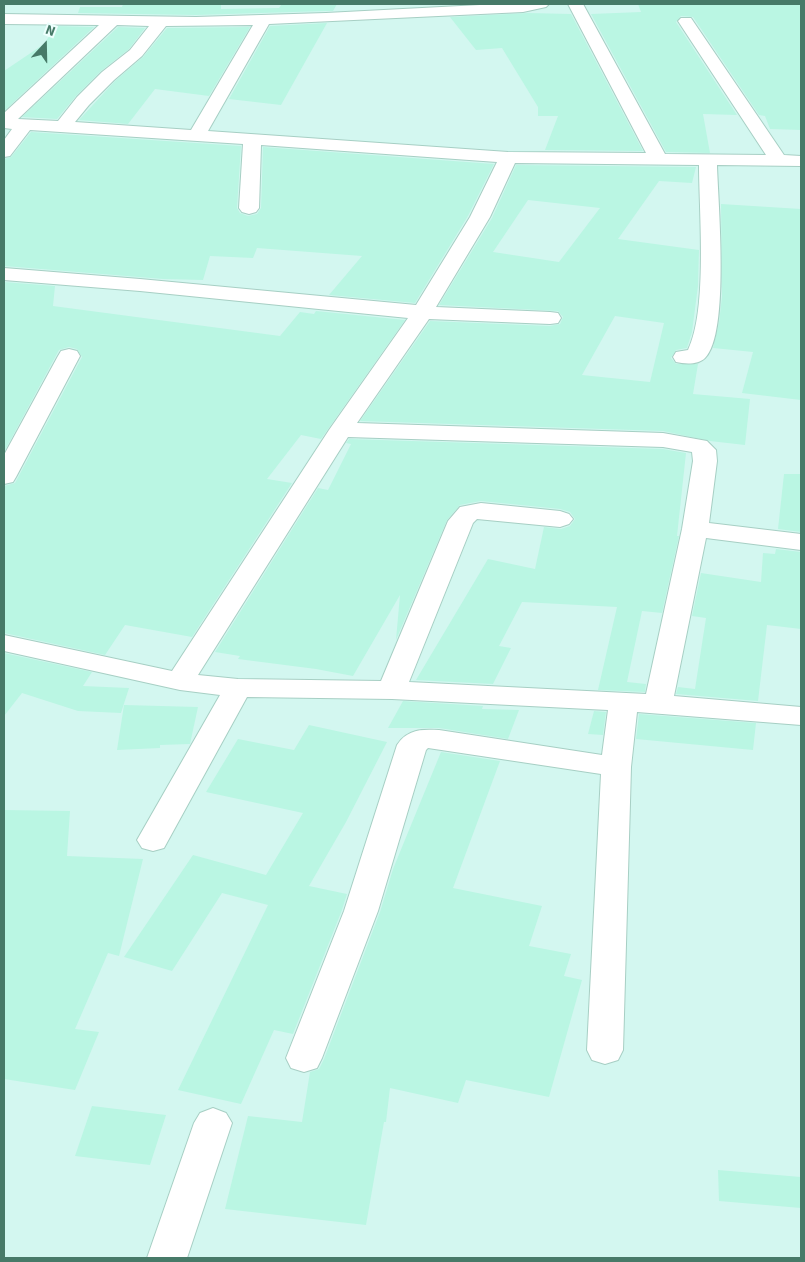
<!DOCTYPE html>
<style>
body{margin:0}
#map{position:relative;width:805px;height:1262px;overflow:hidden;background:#e5fefb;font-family:"Source Sans 3",sans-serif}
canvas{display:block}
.frame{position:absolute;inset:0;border:5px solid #477a68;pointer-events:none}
.north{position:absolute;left:20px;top:20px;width:50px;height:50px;-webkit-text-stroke:4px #edfffd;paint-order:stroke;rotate:21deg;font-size:14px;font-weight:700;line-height:20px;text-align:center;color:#477a68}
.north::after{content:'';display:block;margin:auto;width:18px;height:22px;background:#477a68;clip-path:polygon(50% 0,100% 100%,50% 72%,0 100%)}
</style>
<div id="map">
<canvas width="805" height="1262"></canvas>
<div class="frame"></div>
<div class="north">N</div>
</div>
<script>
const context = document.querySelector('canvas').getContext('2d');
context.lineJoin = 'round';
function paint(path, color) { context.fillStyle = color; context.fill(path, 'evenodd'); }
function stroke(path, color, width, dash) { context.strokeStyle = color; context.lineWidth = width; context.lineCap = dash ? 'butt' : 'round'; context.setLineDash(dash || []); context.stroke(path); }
paint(new Path2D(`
 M 4,4 L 801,4 L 801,1258 L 4,1258 Z`), '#d3f7f0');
paint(new Path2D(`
 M 123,4 L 221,4 L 221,9 L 279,8 L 282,4 L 337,4 L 333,11 L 326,11 L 196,15 L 78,13 L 80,7 L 122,7 Z
 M 638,4 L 801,4 L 801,130 L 770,129 L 765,116 L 759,115 L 693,17 L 681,16 L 676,22 L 737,115 L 703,114 L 710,153 L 666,152 L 591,14 L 641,12 Z
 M 528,13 L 571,14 L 643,151 L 545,150 L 558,116 L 538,116 L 538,107 L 502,48 L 476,50 L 450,17 Z
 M 327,23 L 281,105 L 229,99 L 270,26 Z
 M 56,26 L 94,27 L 4,111 L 4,71 L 44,44 Z
 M 118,27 L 145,28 L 129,49 L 101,71 L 76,96 L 57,119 L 22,117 Z
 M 250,27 L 209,96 L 155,89 L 128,124 L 79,120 L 115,81 L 143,57 L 167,28 Z
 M 31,132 L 241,146 L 237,208 L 240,213 L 248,216 L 257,214 L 261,208 L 263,147 L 494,164 L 468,216 L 415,303 L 329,295 L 362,256 L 257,248 L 253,258 L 210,256 L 203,280 L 163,279 L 4,266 L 4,159 L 11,157 Z
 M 516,165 L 696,167 L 692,183 L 659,181 L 618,239 L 699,250 L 698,286 L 692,332 L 687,348 L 676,350 L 671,358 L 676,364 L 698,364 L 693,394 L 750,399 L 745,445 L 710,441 L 663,431 L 360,421 L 430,321 L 550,326 L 560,324 L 563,317 L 558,311 L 439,305 L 492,218 ZM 528,200 L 600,208 L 559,262 L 493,252 ZM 615,316 L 664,323 L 650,382 L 582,375 Z
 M 721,204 L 801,209 L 801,400 L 742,393 L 753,352 L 713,348 L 719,323 L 722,296 Z
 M 4,282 L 55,286 L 53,306 L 280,336 L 300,312 L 314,314 L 316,311 L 405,320 L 321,439 L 301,435 L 267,479 L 292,483 L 192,637 L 125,625 L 105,655 L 4,633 L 4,486 L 15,483 L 82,357 L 77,349 L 69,347 L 59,350 L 4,452 Z
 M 349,439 L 663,449 L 686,453 L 677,536 L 679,536 L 662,613 L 642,611 L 627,682 L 646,684 L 645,692 L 598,690 L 617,607 L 522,602 L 499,646 L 511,648 L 493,684 L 416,680 L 488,559 L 535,569 L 544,527 L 561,529 L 570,526 L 575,519 L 570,512 L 560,509 L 481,501 L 460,505 L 447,520 L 396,640 L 400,595 L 353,676 L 316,669 L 238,659 L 240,656 L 215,652 L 318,488 L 328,490 L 351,444 L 346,443 Z
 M 784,474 L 801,474 L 801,532 L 778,529 Z
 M 776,549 L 801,552 L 801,629 L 767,625 L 758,701 L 676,694 L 678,687 L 695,689 L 706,618 L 692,616 L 701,573 L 761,582 L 763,553 L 775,554 Z
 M 4,653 L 92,672 L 83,686 L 129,688 L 121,713 L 78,711 L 22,693 L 4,716 Z
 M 403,701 L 483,706 L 482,709 L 519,710 L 508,739 L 439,728 L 388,728 Z
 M 124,705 L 198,707 L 190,744 L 160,745 L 160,748 L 117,750 Z
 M 594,711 L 606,712 L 603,735 L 588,734 Z
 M 639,714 L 756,723 L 753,750 L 636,739 Z
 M 309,725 L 387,742 L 346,822 L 309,886 L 347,894 L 342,910 L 293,1034 L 274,1030 L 241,1104 L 178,1090 L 268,905 L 222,893 L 172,971 L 124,957 L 193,855 L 266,875 L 303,813 L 206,792 L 238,739 L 294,750 Z
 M 441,752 L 500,761 L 453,888 L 542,906 L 529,946 L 571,954 L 564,976 L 582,980 L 549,1097 L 466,1080 L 458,1103 L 390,1088 L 386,1122 L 384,1122 L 366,1225 L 225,1209 L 248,1116 L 302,1122 L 310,1072 L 319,1069 L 324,1059 L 380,912 L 393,869 Z
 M 4,810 L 70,811 L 67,856 L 143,859 L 119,956 L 108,953 L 75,1029 L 99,1032 L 75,1090 L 4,1079 Z
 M 92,1106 L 166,1115 L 150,1165 L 75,1156 Z
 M 718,1170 L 801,1177 L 801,1208 L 719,1201 Z`), '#baf6e3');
const minor = new Path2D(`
 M 499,4 L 549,4 L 546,7 L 523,12 L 269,24 L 208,131 L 508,152 L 646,153 L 568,4 L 583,4 L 665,154 L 766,155 L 678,21 L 681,18 L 691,18 L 784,155 L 801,156 L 801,166 L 717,165 C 718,202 730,334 705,358 C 698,365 685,364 676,362 L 673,357 L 676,352 L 688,350 C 708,309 699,212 699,165 L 515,163 L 490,217 L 436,307 L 550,312 L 558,313 L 561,318 L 558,323 L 550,324 L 429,319 L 357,423 L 663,433 L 707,441 L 716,450 L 717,461 L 709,523 L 801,534 L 801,550 L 706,538 L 674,696 L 801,707 L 801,725 L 637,712 L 631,767 L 623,1050 L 618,1060 L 605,1064 L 592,1060 L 587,1050 L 601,774 L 428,748 L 426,750 L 378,911 L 322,1058 L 317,1068 L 304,1072 L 291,1068 L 286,1058 L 344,911 L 397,745 C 407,729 422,729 439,730 L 602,755 L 608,710 L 392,699 L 247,697 L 164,848 L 153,851 L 142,848 L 137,840 L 220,695 L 180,690 L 4,651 L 4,635 L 172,671 L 329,430 L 408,318 L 140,291 L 4,280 L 4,268 L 140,279 L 416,305 L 470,217 L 497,162 L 261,145 L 259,208 L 256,212 L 249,214 L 242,212 L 239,208 L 243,144 L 30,130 L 10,156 L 4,157 L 4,140 L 12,129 L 4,128 L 4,113 L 99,25 L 4,24 L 4,14 L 196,17 L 326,13 ZM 117,25 L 149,26 L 130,50 L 102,72 L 77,97 L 58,121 L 18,119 ZM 253,25 L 191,130 L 75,122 L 89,105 L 114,80 L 142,56 L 166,26 ZM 348,437 L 663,447 L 692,452 L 693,461 L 682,529 L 646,694 L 409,682 L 473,523 L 477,519 L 560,527 L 569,524 L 573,519 L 569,514 L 560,511 L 481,503 L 460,507 L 448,521 L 381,681 L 238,679 L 198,675 Z
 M 69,349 L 77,351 L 80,356 L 16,477 L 13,482 L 4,484 L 4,455 L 58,356 L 61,351 Z
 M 213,1108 L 226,1113 L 232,1123 L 187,1258 L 147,1258 L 194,1123 L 200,1113 Z`);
stroke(minor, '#a7cfc4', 2);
paint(minor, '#fff');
</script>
